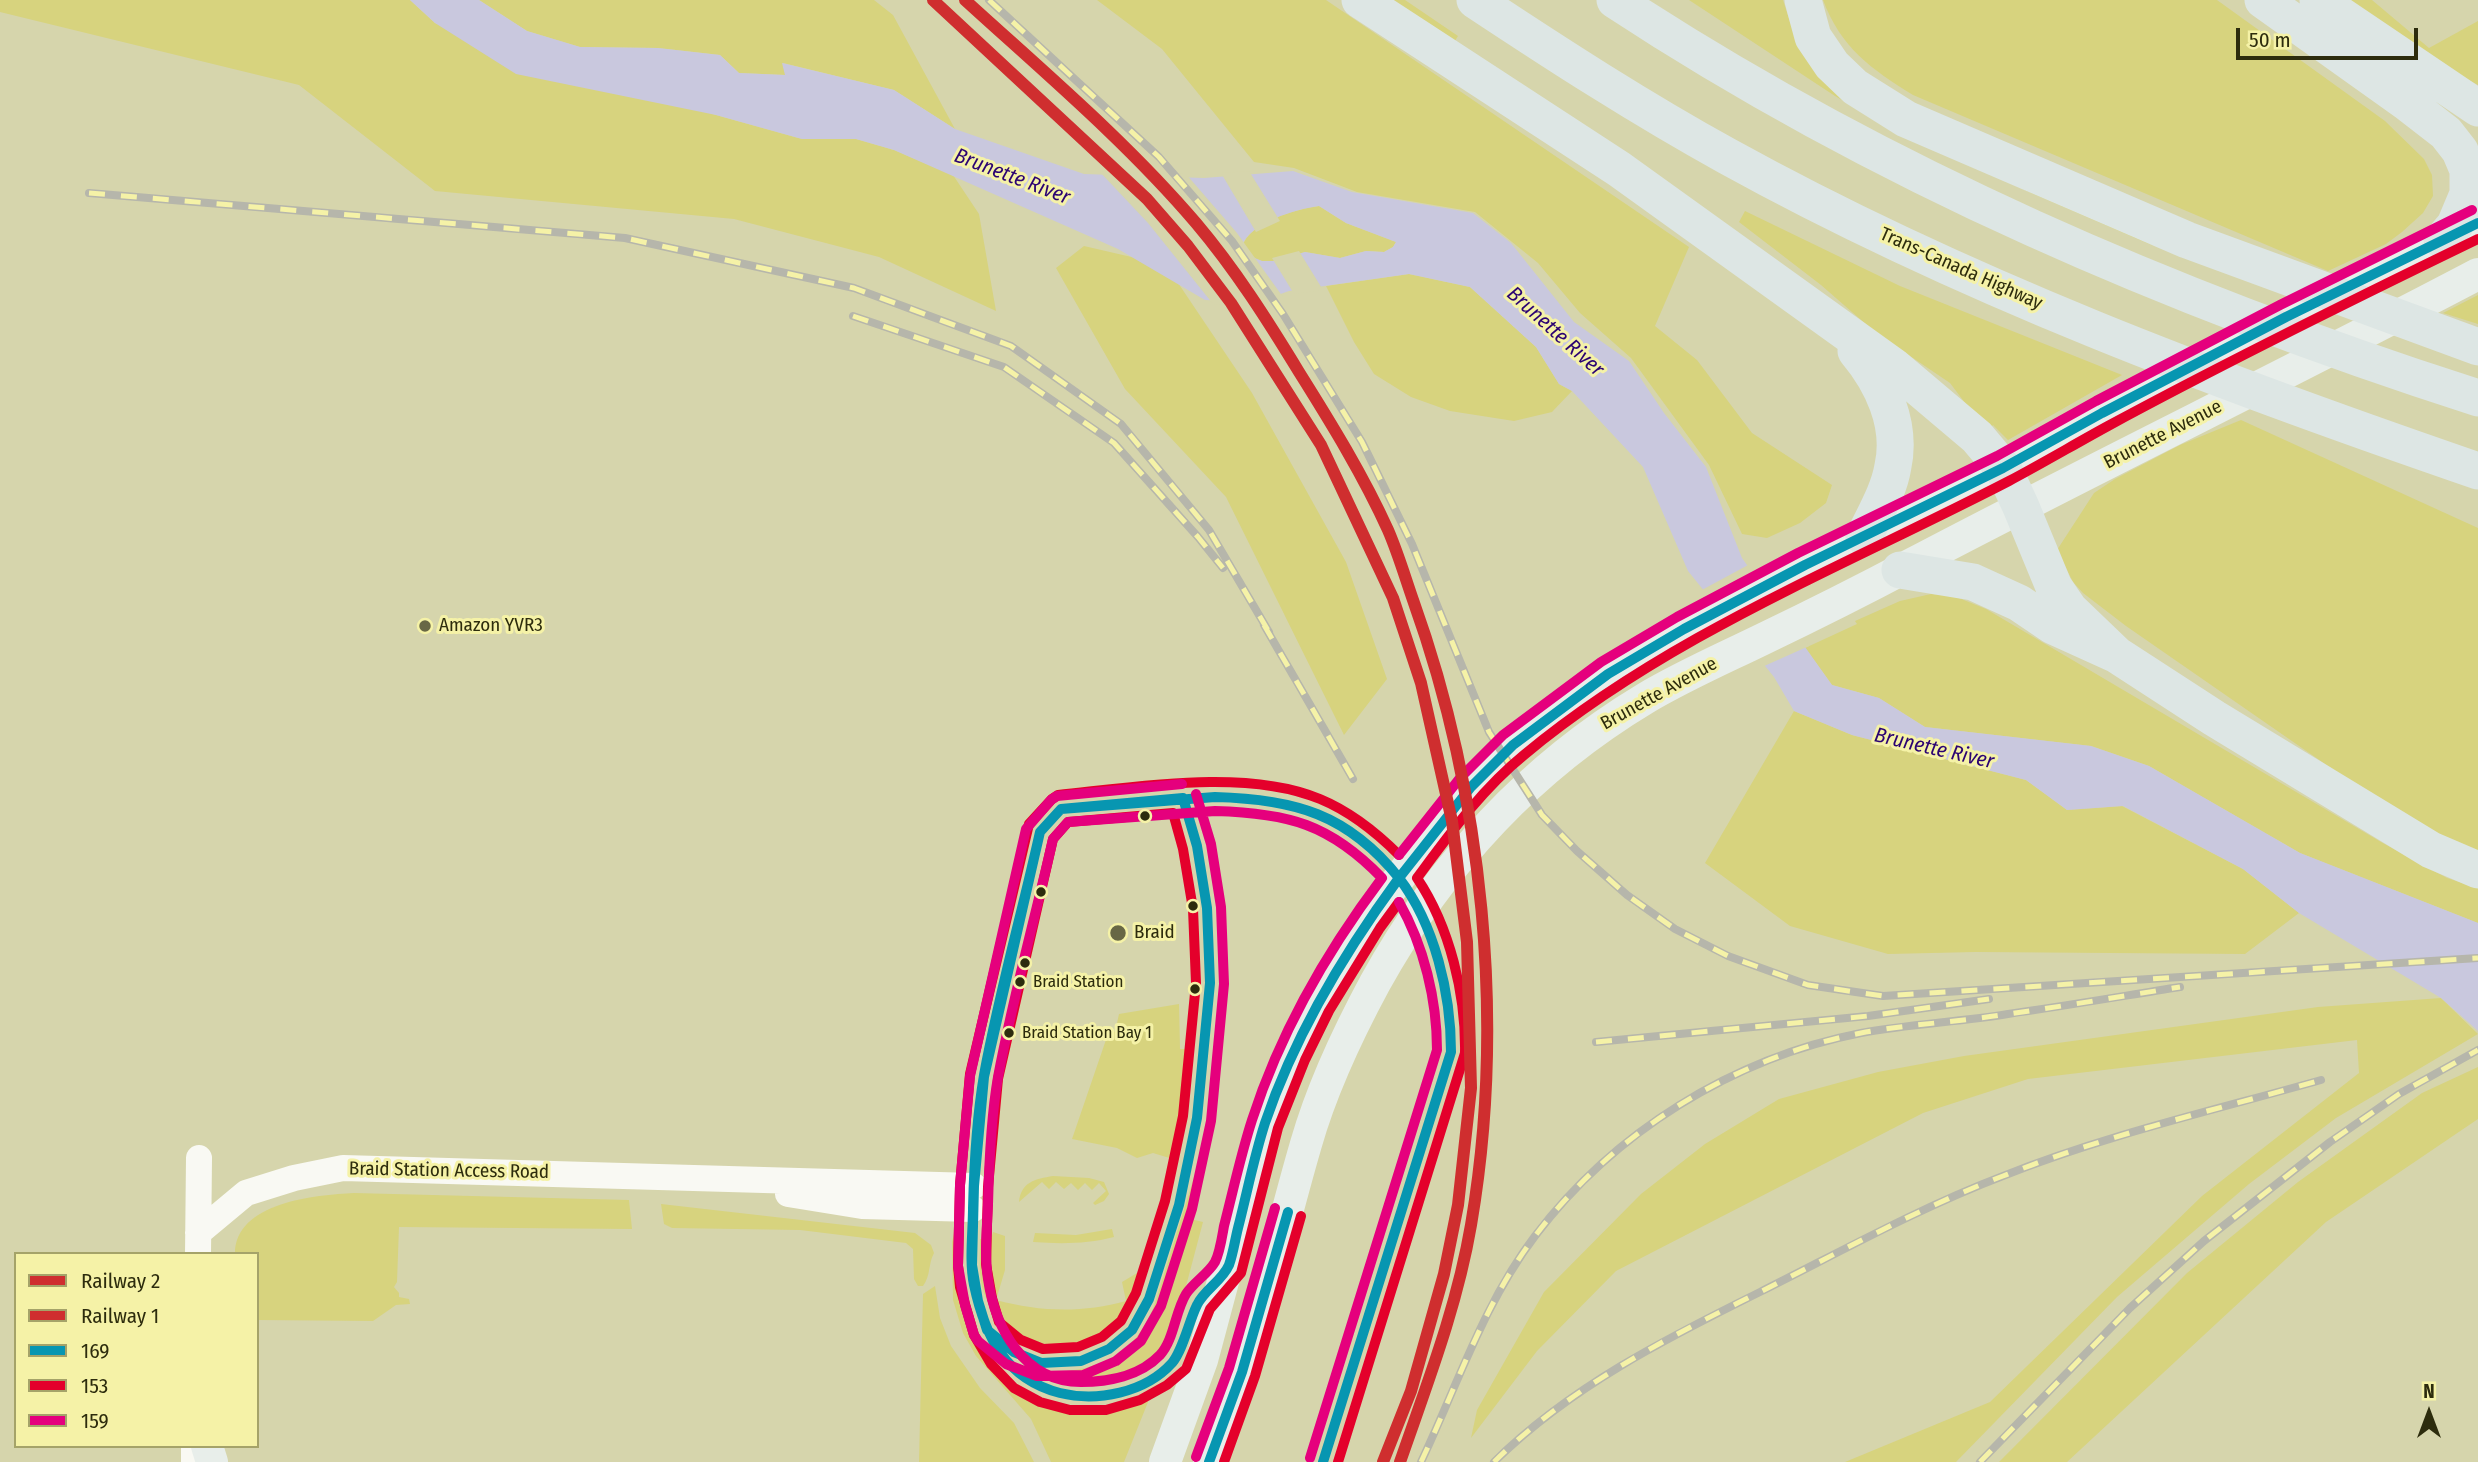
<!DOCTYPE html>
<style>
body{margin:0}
#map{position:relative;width:2478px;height:1462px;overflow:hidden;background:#d6d5ac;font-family:"Fira Sans Condensed",sans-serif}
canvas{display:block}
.legend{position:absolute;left:14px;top:1252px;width:245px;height:196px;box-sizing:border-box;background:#f5f2a7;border:2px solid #a5a369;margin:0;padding:9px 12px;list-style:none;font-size:21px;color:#2d2c0d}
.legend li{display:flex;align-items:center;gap:14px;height:35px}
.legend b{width:35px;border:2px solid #a5a369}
.north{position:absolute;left:2394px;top:1378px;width:70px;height:70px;-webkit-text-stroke:5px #f5f2a7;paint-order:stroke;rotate:0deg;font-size:19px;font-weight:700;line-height:28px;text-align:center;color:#2d2c0d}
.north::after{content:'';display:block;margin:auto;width:24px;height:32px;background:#2d2c0d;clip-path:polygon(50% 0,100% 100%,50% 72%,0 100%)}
.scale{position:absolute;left:2236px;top:28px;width:182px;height:32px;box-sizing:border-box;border:4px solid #2d2c0d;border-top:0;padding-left:9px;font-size:21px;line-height:24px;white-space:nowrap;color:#2d2c0d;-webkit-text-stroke:5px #f5f2a7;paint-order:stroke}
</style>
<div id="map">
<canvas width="2478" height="1462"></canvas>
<ul class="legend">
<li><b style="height:9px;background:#cf2e2f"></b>Railway 2</li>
<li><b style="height:9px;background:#cf2e2f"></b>Railway 1</li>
<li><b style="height:9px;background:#0796b1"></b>169</li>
<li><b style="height:9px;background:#e4002b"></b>153</li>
<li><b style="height:9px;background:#e5007d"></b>159</li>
</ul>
<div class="north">N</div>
<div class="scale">50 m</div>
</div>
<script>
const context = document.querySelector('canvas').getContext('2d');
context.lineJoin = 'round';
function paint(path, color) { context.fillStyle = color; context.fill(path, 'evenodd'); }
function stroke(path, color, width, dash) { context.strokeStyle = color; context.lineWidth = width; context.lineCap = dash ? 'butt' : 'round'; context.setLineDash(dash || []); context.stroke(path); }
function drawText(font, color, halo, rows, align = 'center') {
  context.font = font + ' "Fira Sans Condensed",sans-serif'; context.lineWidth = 6; context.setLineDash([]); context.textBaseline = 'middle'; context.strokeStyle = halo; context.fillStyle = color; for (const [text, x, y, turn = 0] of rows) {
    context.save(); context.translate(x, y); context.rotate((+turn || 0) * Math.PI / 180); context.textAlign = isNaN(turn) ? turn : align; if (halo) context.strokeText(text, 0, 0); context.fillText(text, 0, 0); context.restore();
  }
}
paint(new Path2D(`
 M 0,0 L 410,0 L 435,23 L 716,115 L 802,139 L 856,139 L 894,150 L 953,175 L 979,214 L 996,311 L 879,257 L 734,219 L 435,191 L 299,85 L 0,12 Z
 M 479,0 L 874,0 L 893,15 L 955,129 L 894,90 L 783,63 L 786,75 L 739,73 L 720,55 L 658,48 L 580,47 L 527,31 Z
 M 1097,0 L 1326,0 L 1689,247 L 1655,326 L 1697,360 L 1752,433 L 1832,485 L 1826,503 L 1800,523 L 1767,538 L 1742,534 L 1709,465 L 1631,358 L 1580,313 L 1538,263 L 1475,212 L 1357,192 L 1294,168 L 1254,162 L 1162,49 Z
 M 1387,0 L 1405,0 L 1458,36 L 1453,44 Z
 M 1689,0 L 1783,0 L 1794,34 L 2028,187 L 2156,247 L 2031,193 L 1877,120 L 1835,96 Z
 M 1823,0 L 2217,0 L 2385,121 L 2424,159 L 2432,175 L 2433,196 L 2423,213 L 2402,232 L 2386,244 L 2328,271 L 1913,95 C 1871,69 1841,48 1823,0 Z
 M 2347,0 L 2372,0 L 2429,48 L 2478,21 L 2478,85 L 2461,76 Z
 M 1319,206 L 1346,223 L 1396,242 L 1393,247 L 1384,252 L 1366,251 L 1340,258 L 1305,252 L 1275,261 L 1262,261 L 1247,255 L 1242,247 C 1249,222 1296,209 1319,206 Z
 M 1745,211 L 1900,286 L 2122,375 L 2008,440 L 1993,425 L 1987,432 L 1950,383 L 1876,333 L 1821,285 L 1739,222 Z
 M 1084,246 L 1166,265 L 1252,393 L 1346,562 L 1387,679 L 1344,735 L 1226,497 L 1125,389 L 1056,268 Z
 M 1409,274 L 1470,287 L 1536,347 L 1559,384 L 1572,391 L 1552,412 L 1514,421 L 1450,411 L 1411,397 L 1374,374 L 1354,342 L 1326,286 Z
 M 2478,295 L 2478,324 L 2443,313 Z
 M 2241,420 L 2478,528 L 2478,851 L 2417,825 L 2364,791 L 2126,626 L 2083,593 L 2073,582 L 2057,550 L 2094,493 L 2115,479 L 2180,445 Z
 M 1931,594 L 1954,596 L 1986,609 L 2381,842 L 2447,878 L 2478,888 L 2478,923 L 2300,853 L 2149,766 L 2091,746 L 1925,727 L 1879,698 L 1832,685 L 1805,648 L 1857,624 L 1855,621 L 1900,601 Z
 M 1794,711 L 1852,735 L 2026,780 L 2067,810 L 2122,806 L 2243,869 L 2299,913 L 2245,954 L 1976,952 L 1888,954 L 1790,926 L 1705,863 Z
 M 2441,998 L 2478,1034 L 2336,1118 L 2249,1184 L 2117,1297 L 1956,1462 L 1845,1462 L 1990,1402 L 2202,1196 L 2359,1073 L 2357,1040 L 2028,1079 L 1923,1113 L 1616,1271 L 1537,1351 L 1471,1438 L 1477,1410 L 1544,1292 L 1641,1194 L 1705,1144 L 1779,1099 L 1878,1072 L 1964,1056 L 2318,1007 Z
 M 1179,1004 L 1180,1049 L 1185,1049 L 1185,1102 L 1176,1160 L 1153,1153 L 1137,1158 L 1117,1148 L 1072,1139 L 1110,1028 L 1115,1032 L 1119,1014 Z
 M 2478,1067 L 2478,1119 L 2326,1222 L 2067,1462 L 1999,1462 L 2187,1273 L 2298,1182 L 2422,1093 Z
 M 1053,1176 L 1089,1178 L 1104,1182 L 1109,1194 L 1104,1201 L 1095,1205 L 1093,1203 L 1106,1191 L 1099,1183 L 1092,1190 L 1085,1183 L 1078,1190 L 1071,1183 L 1064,1189 L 1056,1182 L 1049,1189 L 1042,1182 L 1019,1202 C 1021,1182 1035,1179 1053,1176 Z
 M 1194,1177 L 1198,1178 L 1186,1218 L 1203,1222 L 1185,1290 L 1165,1346 L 1159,1355 L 1131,1371 L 1101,1384 L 1086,1385 L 1050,1378 L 1048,1376 L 1050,1372 C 1102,1371 1139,1352 1156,1300 Z
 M 354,1193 L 629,1200 L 632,1229 L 399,1227 L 397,1282 L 394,1287 L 399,1293 L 399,1297 L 409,1299 L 410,1304 L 396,1305 L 373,1321 L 257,1320 L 257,1254 L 235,1254 C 235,1202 316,1195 354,1193 Z
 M 661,1204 L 915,1233 L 931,1245 L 934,1253 C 928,1264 931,1275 923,1286 L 918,1286 L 914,1279 L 913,1249 L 906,1243 L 800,1230 L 672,1228 L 664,1224 Z
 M 1112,1229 L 1114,1237 C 1087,1244 1061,1244 1033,1242 L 1035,1233 L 1076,1235 Z
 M 993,1232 L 1005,1236 L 1005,1270 L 996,1300 C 1040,1312 1083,1313 1126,1301 L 1122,1282 L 1137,1273 L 1142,1275 C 1136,1292 1132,1310 1119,1324 C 1076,1371 1005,1351 984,1293 C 978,1276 980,1256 980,1239 L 991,1239 Z
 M 954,1234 L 958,1237 L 959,1295 L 966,1322 L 982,1352 L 1000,1373 L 1035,1398 L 1071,1407 L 1107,1406 L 1146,1395 L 1148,1402 L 1124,1462 L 1051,1462 L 1031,1419 L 976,1356 L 963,1333 L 953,1300 L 952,1242 Z
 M 935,1286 L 940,1318 L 951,1346 L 980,1388 L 1014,1423 L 1034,1462 L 919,1462 L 923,1294 Z`), '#d7d37e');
paint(new Path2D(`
 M 410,0 L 479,0 L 527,31 L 580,47 L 658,48 L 720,55 L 739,73 L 785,75 L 782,63 L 894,90 L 955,129 L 1084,174 L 1204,178 L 1293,171 L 1352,192 L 1473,213 L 1511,243 L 1574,322 L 1629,361 L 1664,413 L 1706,467 L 1742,558 L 1832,685 L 1879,698 L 1925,727 L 2091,746 L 2149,766 L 2300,853 L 2478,923 L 2478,1031 L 2441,998 L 2299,913 L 2243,869 L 2123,806 L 2067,810 L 2026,780 L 1852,735 L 1794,711 L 1774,677 L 1688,571 L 1643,467 L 1572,391 L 1559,384 L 1536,347 L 1470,287 L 1409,274 L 1289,291 L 1258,302 L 1205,300 L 1118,249 L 894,150 L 856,139 L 802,139 L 716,115 L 516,74 L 435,23 ZM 1319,206 L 1346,223 L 1396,242 L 1393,247 L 1384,252 L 1366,251 L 1340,258 L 1305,252 L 1275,261 L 1262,261 L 1247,255 L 1242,246 C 1249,223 1296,209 1319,206 Z`), '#c9c8de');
paint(new Path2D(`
 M 1099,171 L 1186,174 L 1237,233 L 1283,297 L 1258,306 L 1213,304 L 1148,223 Z
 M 1249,171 L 1280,221 L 1256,232 L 1221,173 Z
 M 1299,251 L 1323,290 L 1294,294 L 1272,258 Z
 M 1750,564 L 1809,646 L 1762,667 L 1700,591 Z`), '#d6d5ac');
stroke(new Path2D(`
 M 788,1194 L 862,1206 L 973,1209
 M 198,1233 L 246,1193 L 294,1178 L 343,1168 L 974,1186
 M 198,1254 L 199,1158
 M 194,1462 L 194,1446`), '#f9f9f3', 26);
stroke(new Path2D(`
 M 207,1446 L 212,1462
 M 1165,1462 L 1202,1360 L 1265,1124 L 1292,1054 L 1317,1004 L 1368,920 L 1429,838 L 1471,787 L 1513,745 L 1608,674 L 1684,629 L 1805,565 L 2003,468 L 2102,413 L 2286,317 L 2478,223
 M 1209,1462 C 1253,1360 1275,1250 1306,1144 C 1322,1088 1348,1033 1375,983 C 1440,865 1531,767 1646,698 C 1683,676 1722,659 1761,640 C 1811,616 1861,591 1910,565 C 2098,466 2290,373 2478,274`), '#e8eeea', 32);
stroke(new Path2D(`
 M 1360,0 L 1619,169 L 1893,366 L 1977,437 L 2003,468 L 2021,507 L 2054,587 L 2069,609 L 2117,655
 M 1475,0 C 1558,55 1640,108 1727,156 C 1964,287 2222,383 2478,471
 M 1615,0 C 1881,175 2176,301 2478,398
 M 1803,0 L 1813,37 L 1832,65 L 1855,87 L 1906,119 L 2187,240 L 2478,347
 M 2263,0 L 2406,102 L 2446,133 L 2460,151 L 2468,170 L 2468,194 L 2455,225 L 2442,240
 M 2318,0 L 2478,108
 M 1856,351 C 1882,382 1902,424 1893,466 C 1889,491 1875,514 1864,537
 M 1900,570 L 1973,582 L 2019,603 L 2053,626 L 2117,655 L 2214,718 L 2431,850 L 2478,870`), '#dde6e4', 37);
const rail = new Path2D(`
 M 989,0 L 1159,157 L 1232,241 L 1283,314 L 1362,442 L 1412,544 L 1489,732 L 1542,815 L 1577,851 L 1627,895 L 1675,929 L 1728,956 L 1808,985 L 1883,996 L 2478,958
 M 89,193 L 625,238 L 854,288 L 1011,346 L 1121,424 L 1209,530 L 1269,632
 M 853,316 L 1004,367 L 1114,443 L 1198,537 L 1223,568
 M 1264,625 L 1353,779
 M 1596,1042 L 1868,1016 L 1989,999
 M 1421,1462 C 1457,1386 1484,1303 1535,1236 C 1614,1132 1733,1058 1861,1033 C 1909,1024 1959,1022 2008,1014 C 2065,1006 2123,996 2180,987
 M 1494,1462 C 1570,1387 1665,1339 1760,1292 C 1840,1252 1919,1208 2003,1176 C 2106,1135 2215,1110 2321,1080
 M 1980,1462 L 2130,1308 L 2204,1241 L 2330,1142 L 2399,1094 L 2478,1050`);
stroke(rail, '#b6b6ab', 8);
stroke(rail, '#f5f2a7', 5, [16]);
stroke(new Path2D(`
 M 1215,797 C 1294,799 1348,814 1399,878 C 1344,953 1295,1034 1265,1123 C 1254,1157 1247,1193 1238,1228 C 1235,1240 1233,1254 1229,1265 C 1222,1281 1204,1290 1197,1305 C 1189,1321 1183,1350 1172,1363 C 1145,1393 1097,1402 1060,1393 C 1005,1379 985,1336 974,1285 C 969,1260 973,1233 973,1208 C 974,1167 977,1116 984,1075 C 999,993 1022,913 1040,832 L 1061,809 Z
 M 1183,798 L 1197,846 L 1207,908 L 1210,983 L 1197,1118 L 1179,1205 L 1149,1299 L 1132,1330 L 1109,1349 L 1081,1361 L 1041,1363 L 1014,1352 L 987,1330 L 978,1301 L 972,1265 L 974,1186 L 984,1077 L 1040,832 L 1061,809 Z
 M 1399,878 L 1471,787 L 1513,745 L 1608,674 L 1684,629 L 1805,565 L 2003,468 L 2102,413 L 2286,317 L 2478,223
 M 1209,1462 L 1242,1372 L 1288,1212
 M 1323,1462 L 1451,1052 C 1451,994 1435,925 1399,878`), '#0796b1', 10);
stroke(new Path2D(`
 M 1173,813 L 1183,849 L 1193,909 L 1196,983 L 1183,1116 L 1165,1201 L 1136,1293 L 1121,1321 L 1102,1337 L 1078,1347 L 1043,1349 L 1021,1340 L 999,1322 L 992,1298 L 986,1264 L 988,1187 L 998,1079 L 1053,839 L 1068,822 Z
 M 1399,855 C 1377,833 1349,811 1320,799 C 1247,768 1136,787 1058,795 L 1052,799 L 1029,824 L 970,1074 L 960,1185 L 958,1266 L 960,1287 L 974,1335 L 991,1364 L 1014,1388 L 1040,1402 L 1070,1410 L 1106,1410 L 1140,1400 L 1167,1385 L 1186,1369 L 1210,1309 L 1241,1273 L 1278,1128 L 1305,1060 L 1329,1011 L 1380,928 L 1399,902
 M 1224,1462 L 1255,1376 L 1301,1216
 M 1338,1462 L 1465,1053 C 1466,995 1450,927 1417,878 C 1449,835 1482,789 1524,755 C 1668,635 1845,566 2009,481 C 2043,463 2075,444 2108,426 C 2230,360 2354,299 2478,239`), '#e4002b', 10);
stroke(new Path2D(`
 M 1182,784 L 1057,796 L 1051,800 L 1026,829 L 970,1076 L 960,1185 L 958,1266 L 965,1305 L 974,1335 L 978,1341 L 1006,1364 L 1037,1376 L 1083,1375 L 1116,1361 L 1141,1341 L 1161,1306 L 1192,1209 L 1211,1121 L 1224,984 L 1221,907 L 1211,844 L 1196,794
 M 1215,811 C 1288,813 1330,824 1382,878 C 1327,951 1280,1033 1252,1120 C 1241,1154 1233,1191 1224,1226 C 1222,1237 1220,1252 1215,1262 C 1208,1274 1194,1282 1186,1294 C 1175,1312 1174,1340 1160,1355 C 1140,1376 1108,1382 1081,1382 C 1024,1382 995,1328 988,1279 C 984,1255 987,1229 988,1205 C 989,1164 991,1117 998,1077 C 1013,997 1035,918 1053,839 L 1068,822 Z
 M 1399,855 L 1460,778 L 1503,735 L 1601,662 L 1677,617 L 1798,553 L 1997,456 L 2096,401 L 2280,305 L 2472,210
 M 1196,1457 L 1229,1368 L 1275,1208
 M 1310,1458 L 1437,1050 C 1437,1000 1424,946 1399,902`), '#e5007d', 10);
stroke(new Path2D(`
 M 933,0 L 1147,199 L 1188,246 L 1231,303 L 1321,445 L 1393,598 L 1421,683 L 1452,821 L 1467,942 L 1471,1088 L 1458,1205 L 1444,1274 L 1411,1391 L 1383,1462`), '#cf2e2f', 12);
stroke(new Path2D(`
 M 965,0 C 1044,72 1127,142 1196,223 C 1235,269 1268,321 1299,372 C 1331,423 1363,475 1388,530 C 1398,553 1405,577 1413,600 C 1483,795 1506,1020 1471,1225 C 1457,1307 1427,1384 1400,1462`), '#cf2e2f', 12);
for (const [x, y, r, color] of [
 [425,626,7,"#686745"],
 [1145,816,6,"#2d2c0d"],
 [1041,892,6,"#2d2c0d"],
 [1193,906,6,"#2d2c0d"],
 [1118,933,9,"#686745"],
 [1025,963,6,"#2d2c0d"],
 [1020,982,6,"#2d2c0d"],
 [1195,989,6,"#2d2c0d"],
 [1009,1033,6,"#2d2c0d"]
]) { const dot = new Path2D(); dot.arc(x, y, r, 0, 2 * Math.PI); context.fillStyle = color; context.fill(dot); stroke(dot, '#f5f2a7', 2.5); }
drawText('17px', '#2d2c0d', '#f5f2a7', [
 ["Braid Station",1033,982],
 ["Braid Station Bay 1",1022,1033]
], 'left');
drawText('19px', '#2d2c0d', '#f5f2a7', [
 ["Trans-Canada Highway",1961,269,24],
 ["Brunette Avenue",2163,435,-27],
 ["Brunette Avenue",1659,694,-29],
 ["Braid Station Access Road",449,1171,1]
]);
drawText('19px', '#2d2c0d', '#f5f2a7', [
 ["Amazon YVR3",439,626],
 ["Braid",1134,933]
], 'left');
drawText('italic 21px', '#2b0372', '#f5f2a7', [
 ["Brunette River",1012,177,21],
 ["Brunette River",1555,332,42],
 ["Brunette River",1934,749,13]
]);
</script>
